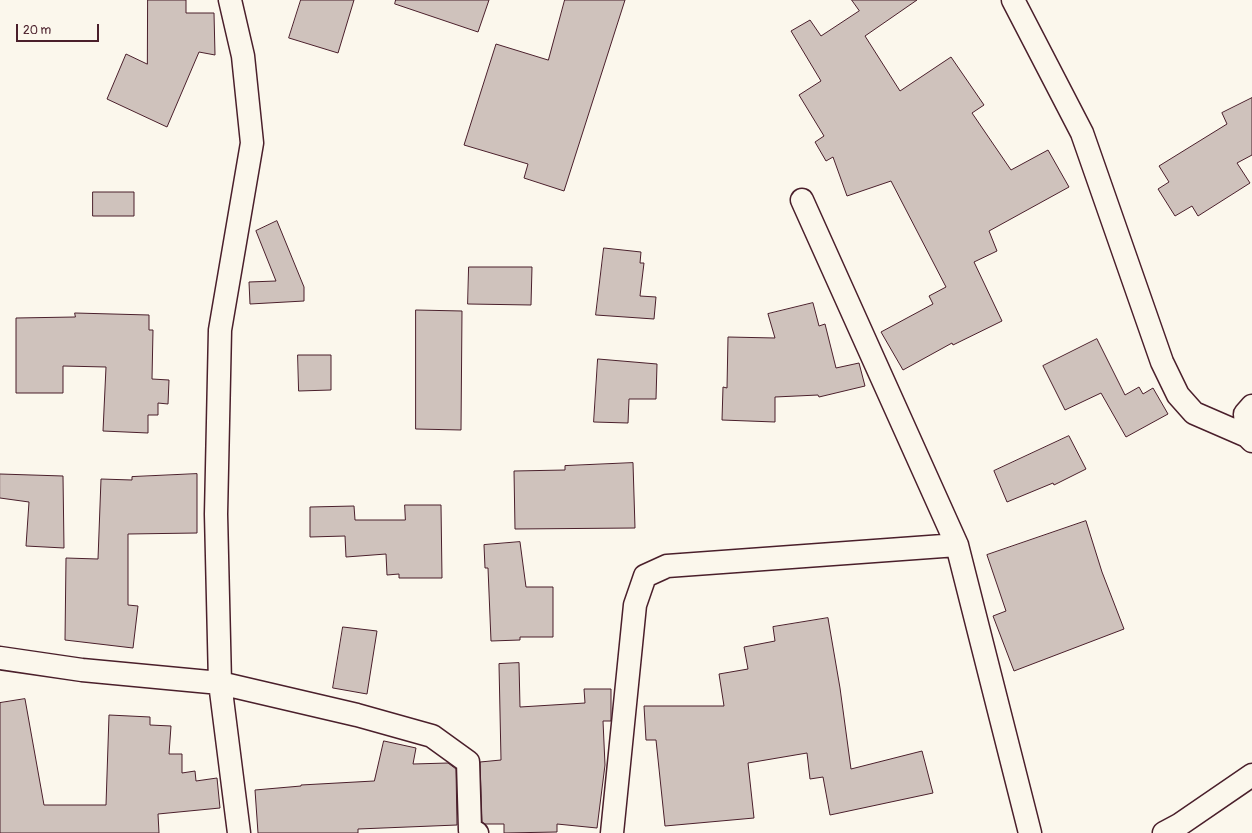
<!DOCTYPE html>
<style>
body{margin:0}
#map{position:relative;width:1252px;height:833px;overflow:hidden;background:#fbf7ec;font-family:Pangolin,sans-serif}
canvas{display:block}
.scale{position:absolute;left:16px;top:24px;width:83px;height:18px;box-sizing:border-box;border:2px solid #4a1f2b;border-top:0;padding-left:5px;font-size:12px;line-height:14px;white-space:nowrap;color:#4a1f2b;-webkit-text-stroke:3px #fbf7ec;paint-order:stroke}
</style>
<div id="map">
<canvas width="1252" height="833"></canvas>
<div class="scale">20 m</div>
</div>
<script>
const context = document.querySelector('canvas').getContext('2d');
context.lineJoin = 'round';
function paint(path, color) { context.fillStyle = color; context.fill(path, 'evenodd'); }
function stroke(path, color, width, dash) { context.strokeStyle = color; context.lineWidth = width; context.lineCap = dash ? 'butt' : 'round'; context.setLineDash(dash || []); context.stroke(path); }
const building = new Path2D(`
 M 148,0 L 186,0 L 186,13 L 214,13 L 215,55 L 199,52 L 167,127 L 107,99 L 126,54 L 147,64 Z
 M 301,0 L 354,0 L 338,53 L 289,38 Z
 M 396,0 L 489,0 L 478,32 L 395,4 Z
 M 565,0 L 625,0 L 564,191 L 524,178 L 528,164 L 464,145 L 496,44 L 548,60 Z
 M 852,0 L 917,0 L 865,36 L 900,91 L 951,57 L 984,105 L 972,113 L 1011,170 L 1048,150 L 1069,187 L 989,231 L 997,251 L 974,262 L 1002,321 L 953,345 L 952,343 L 903,370 L 881,332 L 933,304 L 929,296 L 946,287 L 891,181 L 847,196 L 833,157 L 826,161 L 815,142 L 824,136 L 799,95 L 821,81 L 791,31 L 810,20 L 821,36 L 859,11 Z
 M 1252,98 L 1252,155 L 1237,163 L 1250,183 L 1198,216 L 1192,206 L 1175,216 L 1158,189 L 1169,182 L 1159,166 L 1227,124 L 1222,113 Z
 M 93,192 L 134,192 L 134,216 L 93,216 Z
 M 277,221 L 304,287 L 304,301 L 250,304 L 249,282 L 276,281 L 256,231 Z
 M 604,248 L 641,252 L 640,263 L 644,263 L 640,296 L 656,297 L 654,319 L 596,315 Z
 M 469,267 L 532,267 L 531,305 L 468,304 Z
 M 813,303 L 819,326 L 825,324 L 836,368 L 859,363 L 865,386 L 819,397 L 818,395 L 775,397 L 775,422 L 722,420 L 723,387 L 727,388 L 728,337 L 775,338 L 768,314 Z
 M 416,310 L 462,311 L 461,430 L 416,429 Z
 M 75,313 L 149,315 L 149,330 L 153,330 L 152,379 L 169,380 L 168,404 L 158,403 L 158,415 L 148,415 L 148,433 L 103,431 L 106,367 L 63,366 L 63,393 L 16,393 L 16,318 L 75,317 Z
 M 1097,339 L 1125,395 L 1139,387 L 1143,394 L 1153,388 L 1168,414 L 1126,437 L 1101,393 L 1065,410 L 1043,366 Z
 M 298,355 L 331,355 L 331,390 L 299,391 Z
 M 598,359 L 657,364 L 656,399 L 629,399 L 628,423 L 594,422 Z
 M 1069,436 L 1086,469 L 1054,485 L 1053,483 L 1007,502 L 994,471 Z
 M 633,463 L 635,528 L 515,529 L 514,471 L 565,470 L 565,466 Z
 M 0,474 L 63,476 L 64,548 L 26,546 L 29,502 L 0,498 Z
 M 197,474 L 197,533 L 128,534 L 128,605 L 138,606 L 133,648 L 65,640 L 66,558 L 98,559 L 101,479 L 132,480 L 132,477 Z
 M 405,505 L 441,505 L 442,578 L 399,578 L 399,574 L 387,575 L 386,554 L 346,557 L 345,536 L 310,537 L 310,507 L 354,506 L 355,520 L 405,520 Z
 M 1086,521 L 1102,572 L 1124,629 L 1014,671 L 993,616 L 1006,611 L 987,555 Z
 M 520,542 L 526,587 L 553,587 L 553,637 L 520,637 L 520,640 L 491,641 L 488,568 L 485,568 L 484,545 Z
 M 828,618 L 840,688 L 851,769 L 922,751 L 933,793 L 830,815 L 823,777 L 810,779 L 807,753 L 748,763 L 754,818 L 665,826 L 656,740 L 646,740 L 644,706 L 724,706 L 719,674 L 748,669 L 744,647 L 775,641 L 773,627 Z
 M 343,627 L 377,631 L 367,694 L 333,688 Z
 M 519,663 L 520,707 L 585,703 L 584,689 L 611,689 L 611,721 L 603,721 L 605,765 L 597,828 L 557,824 L 557,832 L 504,833 L 504,824 L 485,824 L 482,822 L 480,762 L 501,760 L 499,664 Z
 M 25,699 L 44,805 L 106,805 L 109,715 L 150,717 L 150,725 L 171,726 L 169,754 L 182,754 L 182,773 L 195,771 L 196,781 L 217,778 L 220,808 L 158,814 L 159,833 L 0,833 L 0,703 Z
 M 384,741 L 416,748 L 413,764 L 448,763 L 456,769 L 457,825 L 358,829 L 358,833 L 258,833 L 255,790 L 301,786 L 301,785 L 374,781 Z`);
paint(building, '#cfc2bc');
stroke(building, '#4a1f2b', 1);
const minor = new Path2D(`
 M 230,0 L 243,56 L 252,143 L 220,330 L 216,514 L 220,683 L 239,833
 M 1013,0 L 1082,133 L 1162,362 L 1178,395 L 1194,413 L 1247,436 L 1252,441
 M 802,200 L 957,545 L 1030,833
 M 1247,436 L 1245,414 L 1252,406
 M 0,658 L 82,670 L 220,683 L 357,715 L 432,736 L 468,762 L 470,830 L 477,833
 M 612,833 L 635,605 L 645,576 L 667,566 L 957,545`);
const tertiary = new Path2D(`
 M 1164,833 L 1179,825 L 1252,775`);
stroke(minor, '#4a1f2b', 25);
stroke(tertiary, '#4a1f2b', 25);
stroke(minor, '#fbf7ec', 22);
stroke(tertiary, '#fbf7ec', 22);
</script>
